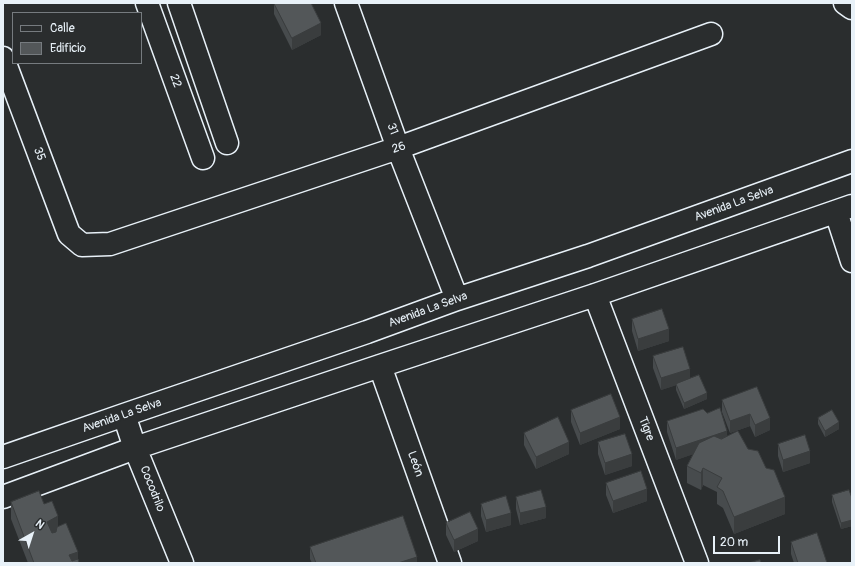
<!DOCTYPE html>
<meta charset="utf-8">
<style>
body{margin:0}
#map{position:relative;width:855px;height:566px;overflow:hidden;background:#2a2d2e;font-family:Pangolin,sans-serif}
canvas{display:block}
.frame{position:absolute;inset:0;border:4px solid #e8f1f8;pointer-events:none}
.legend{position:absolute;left:12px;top:12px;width:130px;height:52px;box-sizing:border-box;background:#2a2d2e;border:1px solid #767b7f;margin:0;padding:5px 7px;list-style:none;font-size:12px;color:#e8f1f8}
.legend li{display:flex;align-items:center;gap:8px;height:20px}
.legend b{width:20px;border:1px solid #767b7f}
.north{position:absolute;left:12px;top:514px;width:40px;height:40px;-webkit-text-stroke:3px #2a2d2e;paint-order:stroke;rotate:39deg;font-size:11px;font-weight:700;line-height:16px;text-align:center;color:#e8f1f8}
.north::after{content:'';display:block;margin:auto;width:14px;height:18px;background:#e8f1f8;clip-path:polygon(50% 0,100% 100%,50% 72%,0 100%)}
.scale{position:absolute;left:713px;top:536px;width:67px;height:18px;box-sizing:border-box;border:2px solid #e8f1f8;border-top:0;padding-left:5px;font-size:12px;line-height:14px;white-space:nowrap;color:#e8f1f8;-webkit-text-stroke:3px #2a2d2e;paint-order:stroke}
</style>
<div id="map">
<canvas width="855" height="566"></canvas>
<div class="frame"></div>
<ul class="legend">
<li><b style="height:5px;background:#2a2d2e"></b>Calle</li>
<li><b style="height:11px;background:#535759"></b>Edificio</li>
</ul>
<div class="north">N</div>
<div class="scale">20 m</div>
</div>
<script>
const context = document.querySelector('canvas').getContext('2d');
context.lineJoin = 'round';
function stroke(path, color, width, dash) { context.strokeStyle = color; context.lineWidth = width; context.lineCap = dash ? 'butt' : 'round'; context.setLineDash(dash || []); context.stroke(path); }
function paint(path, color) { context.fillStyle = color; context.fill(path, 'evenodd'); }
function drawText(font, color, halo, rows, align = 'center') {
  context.font = font + ' Pangolin,sans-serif'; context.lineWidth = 4; context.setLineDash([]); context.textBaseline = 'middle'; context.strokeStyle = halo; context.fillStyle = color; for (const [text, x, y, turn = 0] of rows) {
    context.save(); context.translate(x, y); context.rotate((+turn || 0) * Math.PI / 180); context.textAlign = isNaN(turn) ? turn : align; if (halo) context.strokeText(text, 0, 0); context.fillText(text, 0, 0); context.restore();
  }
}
const minor = new Path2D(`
 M 147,3 L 203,158
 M 179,3 L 227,143
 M 346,3 L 398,148 L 457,299
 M 845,3 L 852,8
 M 3,58 L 69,234 L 82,245 L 110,244 L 398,148 L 711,34
 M 836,212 L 852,261
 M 595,295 L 697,563
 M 380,366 L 450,563
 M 124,415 L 135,448 L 182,563
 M 3,457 L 124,415 L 367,332 L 457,299 L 588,256 L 852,161
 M 3,497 L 135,448 L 380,366 L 595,295 L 852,206`);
stroke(minor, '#e8f1f8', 25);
stroke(minor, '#2a2d2e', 22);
paint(new Path2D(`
 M 274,3 L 311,3 L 321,35 L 292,50 L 274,14 Z
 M 632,319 L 669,341 L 638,351 L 632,331 Z
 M 653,356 L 690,378 L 707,399 L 684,409 L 676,390 L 676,385 L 661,390 L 653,368 Z
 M 757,387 L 770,430 L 755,437 L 750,426 L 730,433 L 722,412 L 722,400 Z
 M 571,410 L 620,429 L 580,445 L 571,422 Z
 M 818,418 L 839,429 L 825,437 L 818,424 Z
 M 667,421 L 727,436 L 785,514 L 734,534 L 723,508 L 717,504 L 717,492 L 703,485 L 701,490 L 687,483 L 687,466 L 693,454 L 676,460 L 667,432 Z
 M 524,433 L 569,454 L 536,469 L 524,445 Z
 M 598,442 L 632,466 L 605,475 L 598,454 Z
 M 778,444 L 810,463 L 783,472 L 778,456 Z
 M 606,483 L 647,501 L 613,513 L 606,495 Z
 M 832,495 L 852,498 L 852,526 L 841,529 L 832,502 Z
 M 516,497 L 546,518 L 520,525 L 516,509 Z
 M 11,502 L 44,504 L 58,526 L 78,559 L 79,563 L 28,563 L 11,519 Z
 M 481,504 L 511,525 L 486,532 L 481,516 Z
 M 446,523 L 478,541 L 454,552 L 446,535 Z
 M 791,542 L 827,563 L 794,563 L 791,554 Z
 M 310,547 L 417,563 L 312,563 L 310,559 Z`), '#474b4d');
paint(new Path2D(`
 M 321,23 L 321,35 L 292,50 L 292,38 Z
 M 669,329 L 669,341 L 638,351 L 638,339 Z
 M 690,369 L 690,381 L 661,390 L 661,378 Z
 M 707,393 L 707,399 L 684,409 L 684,403 Z
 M 750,414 L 750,426 L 730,433 L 730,421 Z
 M 620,417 L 620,429 L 580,445 L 580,433 Z
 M 770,418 L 770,430 L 755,437 L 755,425 Z
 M 839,422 L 839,429 L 825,437 L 825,431 Z
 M 727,431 L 727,443 L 676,460 L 676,448 Z
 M 569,442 L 569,454 L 536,469 L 536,457 Z
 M 810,451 L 810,463 L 783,472 L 783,460 Z
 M 632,454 L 632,466 L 605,475 L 605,463 Z
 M 703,468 L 703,485 L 701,490 L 701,473 Z
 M 647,489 L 647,501 L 613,513 L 613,501 Z
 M 785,497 L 785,514 L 734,534 L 734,517 Z
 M 546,507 L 546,518 L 520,525 L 520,513 Z
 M 511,513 L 511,525 L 486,532 L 486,520 Z
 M 58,516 L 58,533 L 47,539 L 47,522 Z
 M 852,520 L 852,526 L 841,529 L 841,523 Z
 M 478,529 L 478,541 L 454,552 L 454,540 Z
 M 78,552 L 78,563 L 69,563 L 69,555 Z
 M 417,557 L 417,563 L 398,563 Z`), '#3a3d3e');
const building = new Path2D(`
 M 274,3 L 311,3 L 321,23 L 292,38 Z
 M 662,309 L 669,329 L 638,339 L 632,319 Z
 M 683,347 L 690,369 L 661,378 L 653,356 Z
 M 699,375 L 707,393 L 684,403 L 676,384 Z
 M 757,387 L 770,418 L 755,425 L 750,414 L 730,421 L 722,400 Z
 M 611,394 L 620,417 L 580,433 L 571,410 Z
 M 720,408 L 727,431 L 676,448 L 667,421 L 703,409 L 707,413 Z
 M 832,410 L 839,422 L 825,431 L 818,418 Z
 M 558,417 L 569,442 L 536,457 L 524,433 Z
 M 738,431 L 748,449 L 758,451 L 766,468 L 774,470 L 785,497 L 734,517 L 723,491 L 717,487 L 722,478 L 703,468 L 701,473 L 687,466 L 699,443 L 714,436 L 721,439 Z
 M 625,434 L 632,454 L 605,463 L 598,442 Z
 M 805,435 L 810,451 L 783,460 L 778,444 Z
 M 641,471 L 647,489 L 613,501 L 606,483 Z
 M 541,490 L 546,507 L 520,513 L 516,497 Z
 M 849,490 L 852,498 L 852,520 L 841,523 L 832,495 Z
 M 39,491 L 44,504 L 52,501 L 58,516 L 47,522 L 52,533 L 56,532 L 57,527 L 66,523 L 78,552 L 69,555 L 72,561 L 78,559 L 79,563 L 34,563 L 11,502 Z
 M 506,496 L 511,513 L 486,520 L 481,504 Z
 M 470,512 L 478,529 L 454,540 L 446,523 Z
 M 403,516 L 417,557 L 398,563 L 316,563 L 310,547 Z
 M 817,533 L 827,563 L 798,563 L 791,542 Z
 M 760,560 L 761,563 L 749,563 Z`);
paint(building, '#535759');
stroke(building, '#3a3d3e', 1);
drawText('12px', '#e8f1f8', '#2a2d2e', [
 ["22",175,81,70],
 ["31",392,129,70],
 ["26",399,148,-19],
 ["35",39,154,69],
 ["Avenida La Selva",734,204,-20],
 ["Avenida La Selva",428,310,-20],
 ["Avenida La Selva",122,416,-19],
 ["Tigre",646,429,69],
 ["León",415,464,70],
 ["Cocodrilo",152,489,68]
]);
</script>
